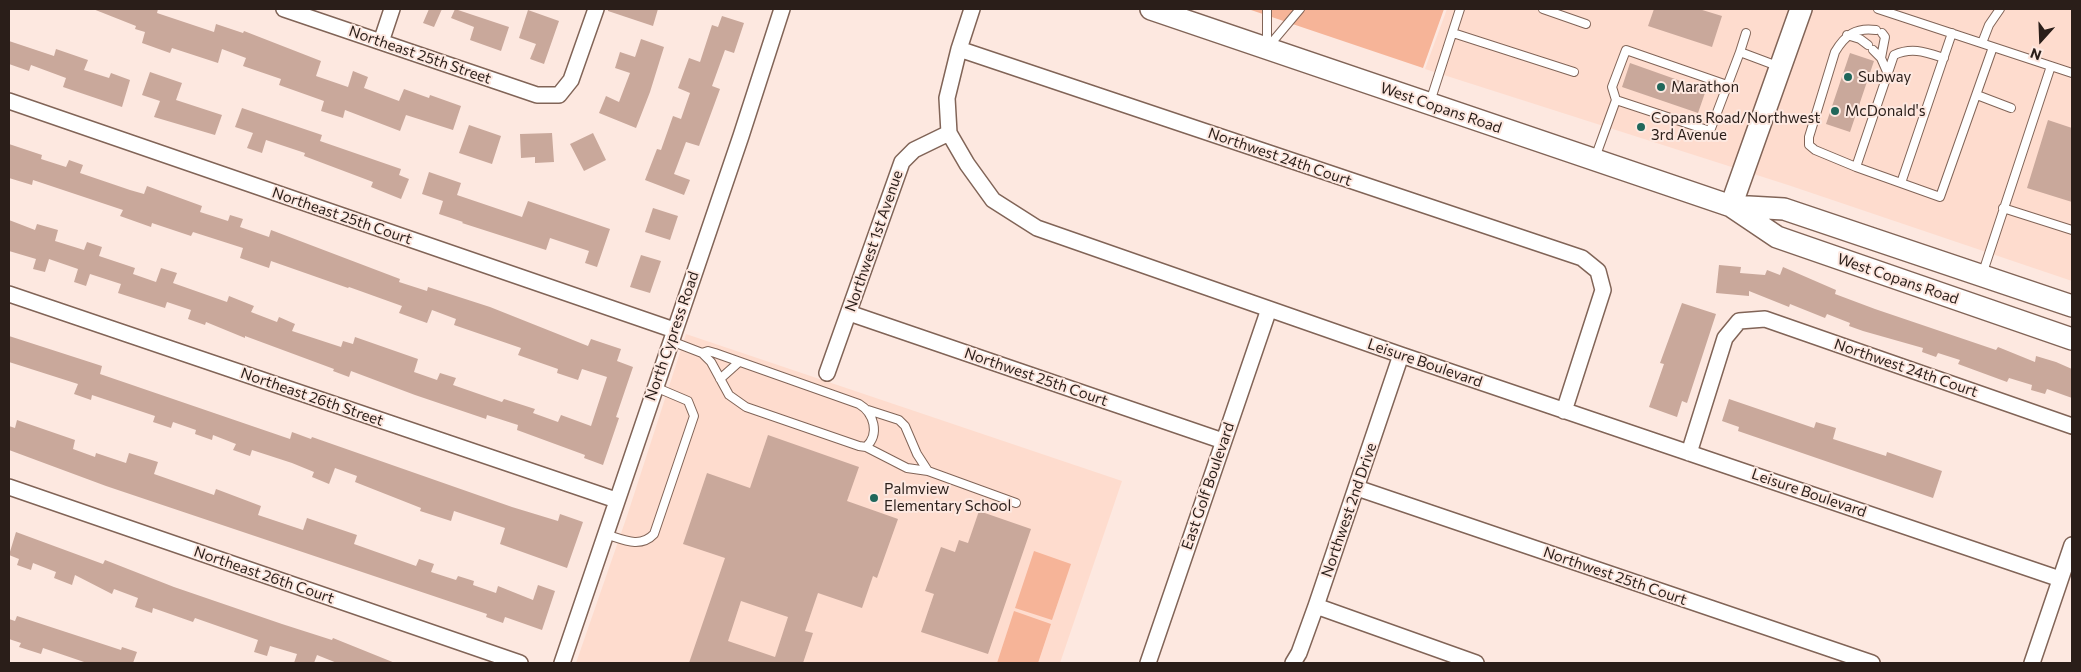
<!DOCTYPE html>
<style>
body{margin:0}
#map{position:relative;width:2081px;height:672px;overflow:hidden;background:#fde8e0;font-family:Commissioner,sans-serif}
canvas{display:block}
.frame{position:absolute;inset:0;border:10px solid #2a1e19;pointer-events:none}
.north{position:absolute;left:2016px;top:15px;width:50px;height:50px;-webkit-text-stroke:4px #fde8e0;paint-order:stroke;rotate:200deg;font-size:14px;font-weight:700;line-height:20px;text-align:center;color:#2a1e19}
.north::after{content:'';display:block;margin:auto;width:18px;height:22px;background:#2a1e19;clip-path:polygon(50% 0,100% 100%,50% 72%,0 100%)}
</style>
<div id="map">
<canvas width="2081" height="672"></canvas>
<div class="frame"></div>
<div class="north">N</div>
</div>
<script>
const context = document.querySelector('canvas').getContext('2d');
context.lineJoin = 'round';
function paint(path, color) { context.fillStyle = color; context.fill(path, 'evenodd'); }
function stroke(path, color, width, dash) { context.strokeStyle = color; context.lineWidth = width; context.lineCap = dash ? 'butt' : 'round'; context.setLineDash(dash || []); context.stroke(path); }
function drawText(font, color, halo, rows, align = 'center') {
  context.font = font + ' Commissioner,sans-serif'; context.lineWidth = 4; context.setLineDash([]); context.textBaseline = 'middle'; context.strokeStyle = halo; context.fillStyle = color; for (const [text, x, y, turn = 0] of rows) {
    context.save(); context.translate(x, y); context.rotate((+turn || 0) * Math.PI / 180); context.textAlign = isNaN(turn) ? turn : align; if (halo) context.strokeText(text, 0, 0); context.fillText(text, 0, 0); context.restore();
  }
}
paint(new Path2D(`
 M 1447,9 L 2072,9 L 2072,281 L 1788,185 L 1425,69 Z
 M 686,334 L 1122,481 L 1060,663 L 576,663 L 627,516 Z`), '#fedcce');
paint(new Path2D(`
 M 1248,9 L 1444,9 L 1423,68 Z
 M 1034,551 L 1071,564 L 1052,620 L 1015,608 Z
 M 1014,611 L 1051,624 L 1038,663 L 997,663 Z`), '#f6b498');
paint(new Path2D(`
 M 93,9 L 158,9 L 157,13 L 214,32 L 216,24 L 243,33 L 244,31 L 321,61 L 316,76 L 348,87 L 353,71 L 368,77 L 364,88 L 399,101 L 404,89 L 429,98 L 430,95 L 461,106 L 453,130 L 406,115 L 400,131 L 345,110 L 343,118 L 321,111 L 324,101 L 279,85 L 281,79 L 243,66 L 246,58 L 222,49 L 218,63 L 172,48 L 170,53 L 142,43 L 145,32 L 135,29 L 136,26 Z
 M 429,9 L 442,9 L 434,27 L 423,23 Z
 M 455,9 L 509,27 L 501,51 L 470,40 L 474,27 L 451,18 Z
 M 608,9 L 658,9 L 653,26 L 608,11 Z
 M 1654,9 L 1699,9 L 1722,16 L 1712,47 L 1648,26 Z
 M 528,10 L 559,21 L 544,64 L 530,59 L 536,44 L 519,38 Z
 M 722,16 L 744,23 L 734,53 L 725,50 L 712,86 L 720,89 L 699,146 L 686,142 L 674,174 L 690,180 L 684,195 L 645,180 L 657,149 L 661,150 L 673,116 L 681,119 L 690,93 L 678,88 L 689,58 L 700,62 L 712,25 L 718,27 Z
 M 641,39 L 664,47 L 650,92 L 636,128 L 599,113 L 606,96 L 619,102 L 630,73 L 615,68 L 620,52 L 635,57 Z
 M 9,41 L 54,56 L 56,49 L 88,60 L 84,70 L 109,78 L 111,73 L 130,80 L 122,107 L 63,87 L 66,78 L 31,65 L 29,71 L 9,64 Z
 M 1850,53 L 1874,61 L 1850,132 L 1826,124 Z
 M 1630,63 L 1706,90 L 1698,113 L 1622,87 Z
 M 150,72 L 182,83 L 176,100 L 222,115 L 215,135 L 154,117 L 160,101 L 142,95 Z
 M 242,108 L 322,135 L 320,141 L 401,169 L 399,175 L 409,179 L 401,199 L 371,187 L 373,182 L 304,156 L 305,153 L 266,140 L 262,153 L 247,148 L 253,133 L 235,127 Z
 M 2048,120 L 2072,128 L 2072,202 L 2027,188 Z
 M 469,125 L 501,136 L 492,164 L 459,153 Z
 M 552,133 L 554,162 L 535,163 L 535,157 L 521,158 L 520,134 Z
 M 593,133 L 606,160 L 584,171 L 570,144 Z
 M 9,144 L 42,155 L 41,159 L 66,167 L 69,160 L 83,165 L 80,173 L 130,190 L 144,194 L 147,186 L 202,206 L 200,212 L 228,221 L 230,215 L 243,219 L 240,227 L 269,237 L 271,230 L 400,279 L 399,282 L 427,291 L 428,287 L 490,307 L 588,346 L 591,339 L 621,349 L 617,361 L 633,367 L 616,417 L 619,418 L 603,465 L 584,458 L 585,455 L 517,430 L 518,425 L 487,415 L 486,419 L 415,395 L 351,371 L 349,377 L 333,371 L 334,369 L 245,336 L 245,338 L 206,322 L 205,325 L 188,319 L 191,310 L 167,302 L 165,308 L 118,293 L 121,284 L 90,274 L 86,286 L 74,282 L 78,269 L 49,259 L 45,272 L 33,269 L 36,259 L 9,251 L 9,220 L 35,230 L 37,224 L 58,230 L 55,241 L 84,250 L 87,242 L 102,247 L 99,256 L 135,268 L 133,274 L 156,282 L 161,268 L 177,273 L 173,283 L 227,302 L 229,296 L 254,306 L 251,312 L 277,322 L 279,317 L 295,324 L 292,331 L 341,347 L 343,341 L 353,344 L 355,337 L 418,359 L 414,372 L 437,380 L 440,373 L 456,378 L 453,385 L 502,402 L 504,399 L 535,409 L 533,413 L 558,422 L 561,415 L 591,426 L 607,377 L 582,369 L 578,380 L 557,373 L 558,369 L 518,355 L 521,348 L 454,325 L 456,319 L 432,310 L 427,323 L 399,313 L 402,306 L 349,287 L 348,288 L 271,261 L 269,268 L 240,258 L 243,248 L 193,232 L 191,236 L 152,223 L 151,227 L 120,216 L 123,210 L 33,180 L 32,185 L 9,178 Z
 M 429,172 L 461,183 L 457,195 L 522,217 L 528,201 L 610,229 L 597,267 L 585,263 L 589,251 L 550,238 L 546,250 L 462,223 L 463,222 L 439,214 L 443,201 L 422,194 Z
 M 653,208 L 678,216 L 670,240 L 645,232 Z
 M 641,255 L 661,261 L 650,293 L 630,287 Z
 M 1719,265 L 1741,267 L 1740,273 L 1765,275 L 1767,270 L 1780,275 L 1783,267 L 1836,290 L 1835,294 L 1875,309 L 1996,350 L 1998,347 L 2035,362 L 2036,356 L 2056,362 L 2072,369 L 2072,398 L 2047,389 L 2045,394 L 2031,390 L 2032,385 L 2009,378 L 2007,382 L 1958,364 L 1960,360 L 1938,353 L 1936,357 L 1922,352 L 1923,348 L 1863,331 L 1849,326 L 1850,323 L 1827,314 L 1825,318 L 1790,304 L 1789,307 L 1749,291 L 1749,296 L 1716,293 Z
 M 1682,303 L 1716,314 L 1687,403 L 1682,401 L 1677,417 L 1649,407 L 1664,364 L 1660,363 Z
 M 9,336 L 102,366 L 100,374 L 290,439 L 292,432 L 311,439 L 312,437 L 512,507 L 558,521 L 560,514 L 583,522 L 567,568 L 500,544 L 505,528 L 454,511 L 451,521 L 420,511 L 421,508 L 355,482 L 357,476 L 335,468 L 329,484 L 312,477 L 314,472 L 292,463 L 252,450 L 250,456 L 233,450 L 236,444 L 213,435 L 212,440 L 195,434 L 196,430 L 173,422 L 171,428 L 153,422 L 155,416 L 92,395 L 91,400 L 74,394 L 78,384 L 9,362 Z
 M 1729,399 L 1814,428 L 1816,422 L 1836,428 L 1833,439 L 1886,456 L 1887,452 L 1942,471 L 1933,498 L 1738,431 L 1739,427 L 1722,421 Z
 M 17,420 L 75,440 L 73,449 L 95,457 L 96,453 L 126,463 L 129,453 L 158,462 L 154,474 L 214,495 L 216,489 L 261,506 L 258,515 L 303,530 L 307,518 L 357,535 L 354,544 L 416,566 L 419,559 L 434,564 L 431,572 L 456,580 L 458,576 L 474,581 L 473,585 L 496,593 L 498,586 L 533,600 L 538,585 L 555,591 L 542,630 L 505,617 L 503,623 L 486,617 L 487,614 L 106,486 L 9,450 L 9,426 L 15,428 Z
 M 768,435 L 859,467 L 847,501 L 898,519 L 877,578 L 873,576 L 862,608 L 818,593 L 805,631 L 813,633 L 803,663 L 689,663 L 725,558 L 683,544 L 707,473 L 750,488 ZM 741,601 L 788,617 L 775,657 L 728,641 Z
 M 979,511 L 1031,529 L 988,654 L 921,632 L 934,594 L 925,591 L 941,547 L 955,552 L 959,540 L 968,543 Z
 M 16,532 L 103,564 L 105,560 L 174,587 L 282,624 L 332,640 L 333,638 L 395,663 L 337,663 L 317,655 L 314,663 L 294,663 L 297,654 L 270,646 L 267,656 L 254,652 L 258,640 L 195,618 L 193,622 L 153,608 L 152,613 L 135,607 L 138,598 L 114,589 L 112,594 L 75,575 L 72,585 L 54,578 L 56,572 L 33,563 L 31,570 L 17,565 L 19,559 L 9,555 Z
 M 17,616 L 121,650 L 122,647 L 137,652 L 133,663 L 87,663 L 43,648 L 41,654 L 19,647 L 21,643 L 9,639 L 9,619 L 15,621 Z`), '#c9a89b');
const lane = new Path2D(`
 M 1543,9 L 1586,24
 M 1878,9 L 2072,73
 M 1453,33 L 1574,72
 M 1882,33 L 1885,37 L 1881,58 L 1888,74
 M 1847,35 L 1860,39 L 1868,45
 M 1982,43 L 1989,25 L 2000,9
 M 1267,46 L 1267,9
 M 1268,47 L 1300,9
 M 1873,50 L 1881,58
 M 1740,52 L 1746,33
 M 1944,58 C 1925,52 1912,47 1894,55 L 1856,167 L 1940,197 L 1993,47
 M 1977,95 L 2011,108
 M 1616,100 L 1612,87 L 1626,50 L 1727,85
 M 1430,102 L 1460,9
 M 1595,158 L 1616,100 L 1710,131 L 1740,52 L 1780,67
 M 1856,167 L 1815,150 L 1809,145 L 1809,137 L 1835,52 C 1845,35 1856,27 1876,30
 M 1901,183 L 1952,33
 M 2003,208 L 2072,230
 M 1982,275 L 2051,66
 M 671,341 L 702,353 L 711,362 L 729,395 L 746,407 L 859,446 L 866,447 C 880,434 874,413 859,404 L 715,353 L 708,351 L 702,353
 M 720,379 L 739,362
 M 866,447 L 907,468 L 928,471 L 917,454 L 905,426 L 899,420 L 868,410
 M 928,471 L 1016,503
 M 605,534 C 622,539 640,549 654,534 L 694,416 L 688,401 L 655,387`);
const street = new Path2D(`
 M 284,9 L 537,95 L 559,95 L 571,80 L 596,9
 M 972,9 L 959,49 L 947,98 L 949,133 L 967,164 L 993,200 L 1037,228 L 1401,355 L 2060,579
 M 381,42 L 392,9
 M 959,49 L 1582,258 L 1598,271 L 1603,290 L 1564,411
 M 9,101 L 674,330
 M 9,294 L 616,500
 M 849,313 L 1223,441
 M 827,373 L 902,162 L 914,150 L 949,133
 M 1689,453 L 1725,338 L 1739,321 L 1765,319 L 2072,426
 M 9,487 L 520,663
 M 1357,488 L 1872,663
 M 1316,606 L 1476,663
 M 562,663 L 741,136 L 782,9
 M 1148,663 L 1269,309
 M 1293,663 L 1299,653 L 1316,606 L 1401,355
 M 2032,663 L 2072,545`);
const secondary = new Path2D(`
 M 1151,9 L 1731,206 L 1777,237 L 2072,339
 M 1731,206 L 1784,209 L 2072,306
 M 1731,206 L 1801,9`);
stroke(lane, '#816457', 10);
stroke(street, '#816457', 18);
stroke(secondary, '#816457', 24);
stroke(lane, '#fff', 8);
stroke(street, '#fff', 15);
stroke(secondary, '#fff', 21);
for (const [x, y, r, color] of [
 [1848,77,5,"#20675b"],
 [1661,87,5,"#20675b"],
 [1835,111,5,"#20675b"],
 [1641,127,5,"#20675b"],
 [874,498,5,"#20675b"]
]) { const dot = new Path2D(); dot.arc(x, y, r, 0, 2 * Math.PI); context.fillStyle = color; context.fill(dot); stroke(dot, '#fde8e0', 2); }
drawText('15px', '#2a1e19', '#fde8e0', [
 ["Northeast 25th Street",420,55,19],
 ["West Copans Road",1441,108,19],
 ["Northwest 24th Court",1280,157,19],
 ["Northeast 25th Court",342,216,19],
 ["Northwest 1st Avenue",874,241,-71],
 ["West Copans Road",1898,279,19],
 ["North Cypress Road",672,336,-71],
 ["Leisure Boulevard",1425,363,19],
 ["Northwest 24th Court",1906,368,19],
 ["Northwest 25th Court",1036,377,19],
 ["Northeast 26th Street",312,397,19],
 ["East Golf Boulevard",1208,486,-71],
 ["Leisure Boulevard",1809,493,19],
 ["Northwest 2nd Drive",1349,510,-71],
 ["Northeast 26th Court",264,575,19],
 ["Northwest 25th Court",1615,576,19]
]);
drawText('15px', '#2a1e19', '#fde8e0', [
 ["Subway",1858,77],
 ["Marathon",1671,87],
 ["McDonald's",1845,111],
 ["Copans Road/Northwest",1651,118],
 ["3rd Avenue",1651,135],
 ["Palmview",884,489],
 ["Elementary School",884,506]
], 'left');
</script>
